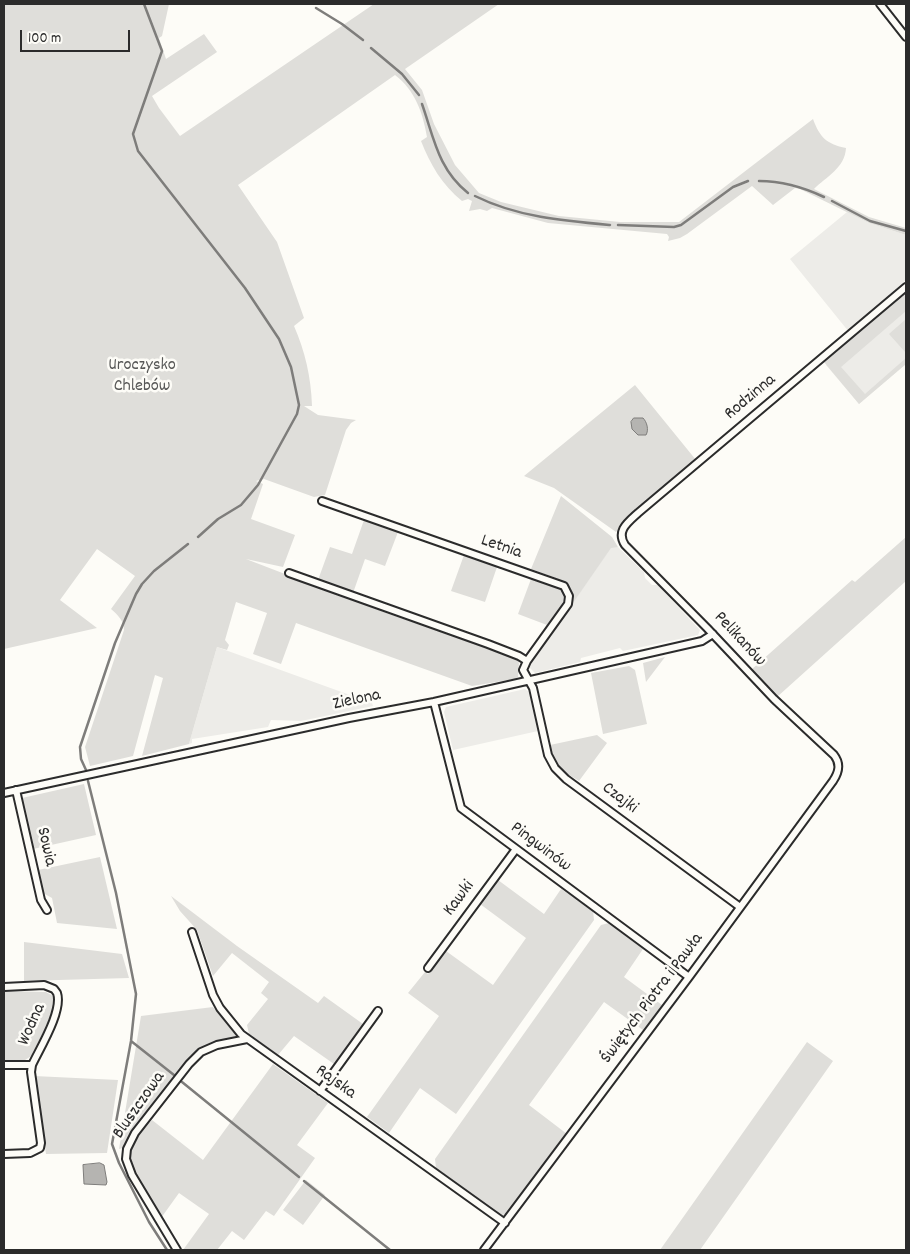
<!DOCTYPE html>
<meta charset="utf-8">
<style>
body{margin:0}
#map{position:relative;width:910px;height:1254px;overflow:hidden;background:#fdfcf7;font-family:Dekko,sans-serif}
canvas{display:block}
.frame{position:absolute;inset:0;border:5px solid #2b2b2b;pointer-events:none}
.scale{position:absolute;left:20px;top:30px;width:110px;height:22px;box-sizing:border-box;border:2px solid #2b2b2b;border-top:0;padding-left:6px;font-size:15px;line-height:18px;white-space:nowrap;color:#2b2b2b;-webkit-text-stroke:4px #fdfcf7;paint-order:stroke}
</style>
<div id="map">
<canvas width="910" height="1254"></canvas>
<div class="frame"></div>
<div class="scale">100 m</div>
</div>
<script>
const context = document.querySelector('canvas').getContext('2d');
context.lineJoin = 'round';
function paint(path, color) { context.fillStyle = color; context.fill(path, 'evenodd'); }
function stroke(path, color, width, dash) { context.strokeStyle = color; context.lineWidth = width; context.lineCap = dash ? 'butt' : 'round'; context.setLineDash(dash || []); context.stroke(path); }
function drawText(font, color, halo, rows, align = 'center') {
  context.font = font + ' Dekko,sans-serif'; context.lineWidth = 5; context.setLineDash([]); context.textBaseline = 'middle'; context.strokeStyle = halo; context.fillStyle = color; for (const [text, x, y, turn = 0] of rows) {
    context.save(); context.translate(x, y); context.rotate((+turn || 0) * Math.PI / 180); context.textAlign = isNaN(turn) ? turn : align; if (halo) context.strokeText(text, 0, 0); context.fillText(text, 0, 0); context.restore();
  }
}
paint(new Path2D(`
 M 847,212 L 869,223 L 906,235 L 906,280 L 849,332 L 790,259 Z
 M 906,297 L 906,364 L 859,404 L 826,365 Z
 M 611,547 L 618,547 L 644,572 L 645,578 L 652,585 L 658,585 L 664,592 L 700,630 L 698,635 L 623,651 L 620,648 L 581,658 L 580,662 L 535,673 L 529,667 Z
 M 217,647 L 372,703 L 373,706 L 301,721 L 271,720 L 268,727 L 192,739 L 192,743 L 189,744 Z
 M 525,689 L 529,692 L 538,731 L 453,750 L 444,712 L 446,707 Z`), '#edece8');
paint(new Path2D(`
 M 4,4 L 169,4 L 162,36 L 159,38 L 166,59 L 204,34 L 217,52 L 152,96 L 159,108 L 180,136 L 374,4 L 499,4 L 405,69 L 422,90 L 434,124 L 455,165 L 479,193 L 501,202 L 559,216 L 620,222 L 679,222 L 813,119 C 820,138 827,144 846,148 C 845,168 826,177 814,189 L 869,217 L 906,228 L 906,235 L 869,223 L 800,189 L 795,188 L 773,205 L 752,186 L 687,234 L 680,238 L 668,241 L 669,237 L 667,234 L 548,223 L 492,208 L 487,211 L 480,209 L 469,211 L 472,201 L 468,199 L 462,201 C 442,185 430,164 421,141 L 427,137 C 423,113 415,90 395,75 L 238,185 L 277,242 L 304,318 L 294,326 C 305,351 311,377 312,406 L 304,406 L 318,415 L 356,420 L 351,423 L 346,430 L 325,495 L 314,497 L 264,479 L 256,481 L 263,484 L 251,519 L 295,535 L 283,567 L 246,559 L 389,614 L 509,655 L 517,659 L 519,663 L 518,677 L 515,679 L 472,686 L 296,623 L 281,664 L 253,654 L 267,613 L 236,602 L 225,640 L 229,645 L 227,650 L 217,647 L 189,744 L 142,756 L 163,678 L 155,675 L 133,756 L 90,766 L 85,747 L 124,630 C 124,621 118,615 111,609 L 135,576 L 97,549 L 60,600 L 97,628 L 4,649 Z
 M 906,292 L 906,311 L 841,367 L 865,394 L 906,358 L 906,364 L 859,404 L 824,362 Z
 M 906,319 L 906,353 L 889,334 Z
 M 635,385 L 696,460 L 625,521 L 616,532 L 554,488 L 524,476 Z
 M 561,496 L 612,537 L 618,547 L 611,548 L 571,606 C 571,601 573,595 571,590 C 565,578 542,574 531,569 Z
 M 364,520 L 398,532 L 385,566 L 365,559 L 353,593 L 318,580 L 330,547 L 352,554 Z
 M 906,537 L 906,581 L 777,697 L 751,670 L 852,580 L 855,582 Z
 M 464,555 L 497,567 L 485,602 L 451,591 Z
 M 531,579 L 559,588 L 564,593 C 565,606 554,616 547,625 L 518,614 Z
 M 665,657 L 646,682 L 643,663 Z
 M 629,666 L 635,670 L 647,724 L 603,734 L 591,673 Z
 M 597,735 L 607,743 L 579,781 C 560,769 556,768 550,745 Z
 M 84,784 L 96,835 L 33,849 L 22,798 Z
 M 100,857 L 117,929 L 57,923 L 52,898 L 43,893 L 38,870 Z
 M 498,880 L 544,914 L 561,889 L 593,910 L 594,920 L 456,1114 L 420,1088 L 389,1133 L 367,1117 L 439,1016 L 408,993 L 425,972 L 428,974 L 446,951 L 493,985 L 526,938 L 480,904 Z
 M 171,896 L 237,946 L 318,1003 L 324,996 L 363,1024 L 334,1064 L 294,1036 L 278,1055 L 249,1034 L 247,1025 L 268,999 L 261,993 L 269,982 L 232,953 L 213,976 L 197,930 L 180,911 Z
 M 609,923 L 643,949 L 624,977 L 662,1005 L 643,1030 L 604,1002 L 529,1105 L 567,1134 L 509,1213 L 502,1215 L 436,1168 L 435,1159 L 601,925 Z
 M 24,942 L 122,954 L 129,978 L 24,981 Z
 M 4,991 L 46,992 L 53,996 L 55,1006 L 33,1055 L 25,1060 L 4,1061 Z
 M 213,1007 L 237,1037 L 204,1046 L 196,1051 L 131,1132 L 123,1148 L 119,1149 L 141,1016 Z
 M 807,1042 L 833,1061 L 700,1250 L 660,1250 Z
 M 273,1064 L 328,1103 L 297,1145 L 315,1158 L 274,1216 L 266,1211 L 244,1240 L 232,1231 L 217,1250 L 183,1250 L 209,1214 L 179,1193 L 161,1218 C 151,1202 121,1162 131,1143 C 136,1135 146,1127 152,1120 L 203,1160 Z
 M 34,1076 L 118,1080 L 107,1153 L 46,1154 Z
 M 306,1180 L 325,1195 L 303,1225 L 283,1210 Z`), '#dfdeda');
const water = new Path2D(`
 M 634,418 L 643,418 C 647,422 649,430 646,435 L 638,435 L 632,429 L 631,422 Z
 M 100,1163 L 104,1165 L 107,1182 L 106,1185 L 84,1184 L 83,1165 Z`);
paint(water, '#b5b4b1');
stroke(water, '#7e7d7b', 1);
stroke(new Path2D(`
 M 144,4 L 162,51 L 133,134 L 138,151 L 245,288 L 279,339 L 291,367 L 299,405 L 297,414 L 258,485 L 241,505 L 218,519 L 198,537
 M 316,8 L 342,24 L 363,40
 M 371,48 L 402,74 L 419,95
 M 422,104 C 434,138 438,169 468,193
 M 759,181 C 782,181 803,187 824,197
 M 475,196 C 517,217 564,221 610,225
 M 832,201 L 870,221 L 906,231
 M 618,225 L 674,227 L 681,225 L 733,187 L 748,181
 M 86,770 L 81,759 L 80,747 L 115,643 L 136,594 L 142,584 L 154,571 L 188,544
 M 88,781 L 116,893 L 136,994 L 131,1041 L 112,1144 L 119,1163 L 149,1222 L 167,1250
 M 131,1041 L 174,1075
 M 182,1082 L 299,1177
 M 304,1181 L 390,1250`), '#7e7d7b', 2.5);
const minor = new Path2D(`
 M 880,4 L 906,37
 M 322,501 L 564,586 L 569,596 L 568,604 L 527,661 L 523,670 L 533,688 L 548,755 L 555,768 L 566,779 L 740,907
 M 289,573 L 488,644 L 519,656 L 527,661
 M 434,702 L 461,808 L 689,977
 M 16,790 L 41,900 L 47,910
 M 4,793 L 349,718 L 434,702 L 702,641 L 713,634
 M 192,932 L 213,995 L 220,1008 L 241,1034 L 505,1223
 M 428,968 L 516,849
 M 4,987 L 44,985 L 54,989 L 57,993 C 63,1011 40,1048 32,1065 L 31,1072 L 41,1143 L 40,1148 L 30,1153 L 4,1154
 M 4,1065 L 32,1065
 M 320,1091 L 378,1011
 M 177,1250 L 132,1175 L 126,1159 L 127,1149 L 135,1133 L 189,1064 L 201,1052 L 217,1045 L 247,1039
 M 484,1250 L 689,977 L 833,781 C 839,772 841,764 834,755 L 774,699 L 707,628 L 625,545 C 616,531 627,523 638,513 L 906,287`);
stroke(minor, '#2b2b2b', 10);
stroke(minor, '#fdfcf7', 6);
drawText('18px', '#585857', '#fdfcf7', [
 ["Uroczysko",142,367],
 ["Chlebów",142,388]
]);
drawText('18px', '#2b2b2b', '#fdfcf7', [
 ["Rodzinna",751,398,-40],
 ["Letnia",501,548,19],
 ["Pelikanów",739,640,47],
 ["Zielona",357,701,-12],
 ["Czajki",619,799,37],
 ["Sowia",45,847,77],
 ["Pingwinów",540,848,37],
 ["Kawki",460,899,-53],
 ["Świętych Piotra i Pawła",653,999,-53],
 ["Wodna",33,1025,-66],
 ["Rajska",335,1083,36],
 ["Bluszczowa",140,1106,-55]
]);
</script>
